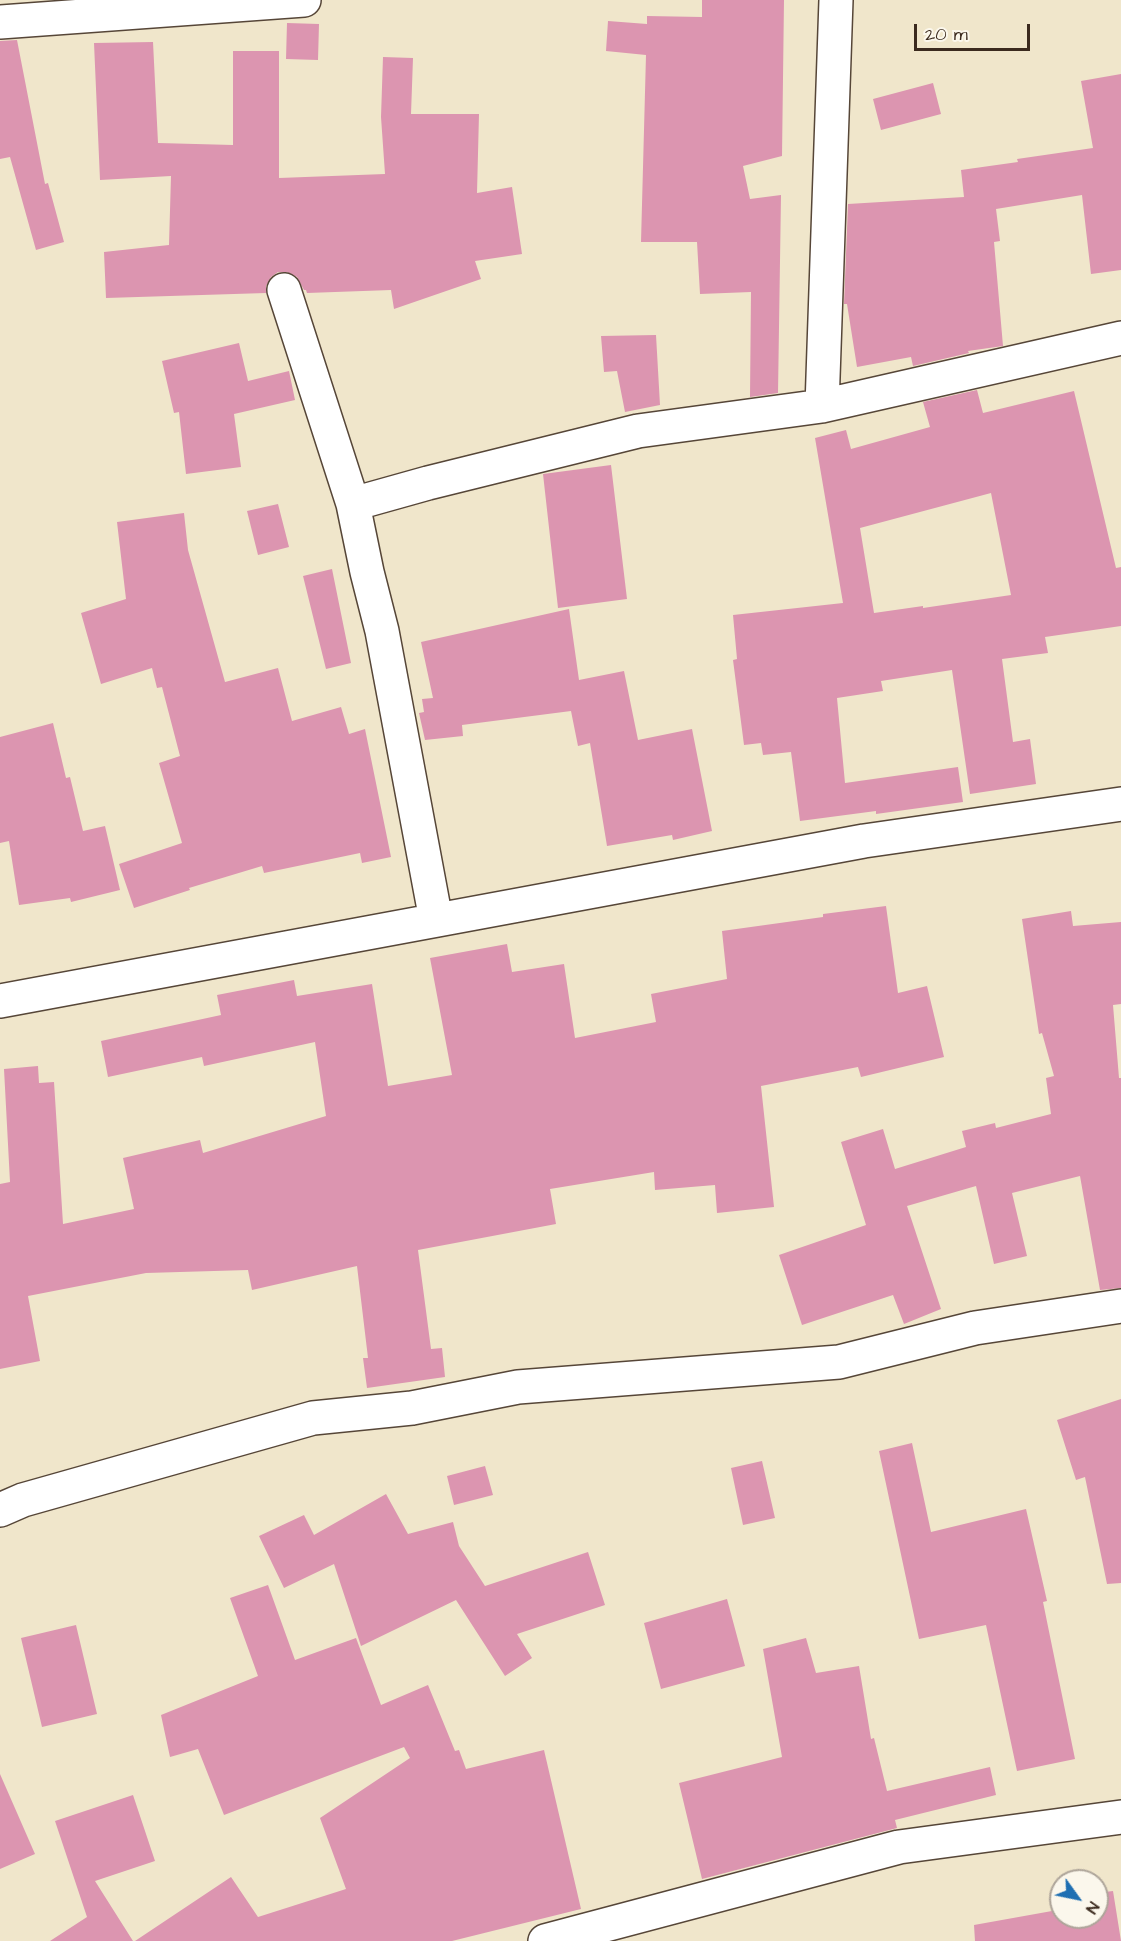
<!DOCTYPE html>
<style>
body{margin:0}
#map{position:relative;width:1121px;height:1941px;overflow:hidden;background:#f0e6cb;font-family:"Architects Daughter",sans-serif}
canvas{display:block}
.north{position:absolute;left:1049px;top:1869px;width:60px;height:60px;box-sizing:border-box;background:#fbf7ec;border:2px solid #aea59a;border-radius:50%;rotate:123deg;font-size:16px;font-weight:700;line-height:24px;text-align:center;color:#3b2a1e}
.north::after{content:'';display:block;margin:auto;width:21px;height:27px;background:#1f6fb2;clip-path:polygon(50% 0,100% 100%,50% 72%,0 100%)}
.scale{position:absolute;left:914px;top:24px;width:116px;height:27px;box-sizing:border-box;border:3px solid #3b2a1e;border-top:0;padding-left:8px;font-size:18px;line-height:21px;white-space:nowrap;color:#3b2a1e;-webkit-text-stroke:4px #fbf7ec;paint-order:stroke}
</style>
<div id="map">
<canvas width="1121" height="1941"></canvas>
<div class="north">N</div>
<div class="scale">20 m</div>
</div>
<script>
const context = document.querySelector('canvas').getContext('2d');
context.lineJoin = 'round';
function paint(path, color) { context.fillStyle = color; context.fill(path, 'evenodd'); }
function stroke(path, color, width, dash) { context.strokeStyle = color; context.lineWidth = width; context.lineCap = dash ? 'butt' : 'round'; context.setLineDash(dash || []); context.stroke(path); }
paint(new Path2D(`
 M 702,0 L 784,0 L 782,156 L 743,166 L 750,199 L 781,195 L 778,393 L 750,397 L 751,292 L 700,294 L 697,242 L 641,242 L 646,55 L 606,51 L 608,21 L 647,24 L 647,16 L 702,17 Z
 M 287,23 L 319,24 L 318,60 L 286,59 Z
 M 17,40 L 45,184 L 48,183 L 64,242 L 36,250 L 10,157 L 0,159 L 0,41 Z
 M 153,42 L 158,143 L 233,145 L 233,51 L 279,51 L 279,178 L 385,174 L 381,117 L 383,57 L 413,58 L 411,114 L 479,114 L 477,193 L 512,187 L 522,254 L 475,261 L 481,279 L 394,309 L 391,290 L 307,293 L 306,290 L 304,290 L 297,277 L 287,272 L 278,272 L 271,277 L 266,286 L 266,293 L 106,298 L 104,252 L 169,245 L 171,176 L 100,180 L 94,43 Z
 M 1121,74 L 1121,270 L 1091,274 L 1082,195 L 996,209 L 1000,241 L 994,242 L 1003,346 L 968,351 L 969,353 L 913,366 L 911,357 L 857,367 L 847,304 L 844,304 L 848,204 L 964,197 L 961,170 L 1018,162 L 1017,159 L 1093,148 L 1081,81 Z
 M 933,83 L 941,114 L 881,130 L 873,99 Z
 M 656,335 L 660,405 L 625,412 L 617,371 L 604,372 L 601,336 Z
 M 239,343 L 248,381 L 289,371 L 295,400 L 234,414 L 241,467 L 186,474 L 179,412 L 174,413 L 162,361 Z
 M 977,390 L 983,413 L 1074,391 L 1116,568 L 1121,567 L 1121,626 L 1045,637 L 1048,653 L 1002,659 L 1013,742 L 1030,739 L 1036,784 L 970,794 L 952,670 L 881,681 L 883,691 L 837,698 L 845,783 L 958,767 L 963,802 L 876,814 L 876,811 L 800,821 L 791,752 L 763,755 L 761,743 L 744,745 L 733,660 L 737,659 L 733,615 L 843,603 L 815,438 L 846,430 L 851,449 L 930,427 L 923,402 ZM 991,493 L 1011,595 L 923,608 L 923,606 L 874,613 L 860,528 Z
 M 611,465 L 627,599 L 558,608 L 543,474 Z
 M 278,504 L 289,547 L 258,555 L 247,511 Z
 M 184,513 L 188,550 L 225,682 L 278,668 L 292,721 L 341,707 L 349,734 L 365,729 L 391,857 L 362,863 L 360,853 L 264,873 L 262,866 L 189,888 L 190,890 L 134,908 L 119,864 L 182,843 L 159,763 L 180,756 L 162,687 L 157,688 L 152,668 L 101,684 L 81,613 L 126,599 L 117,522 Z
 M 332,569 L 351,663 L 326,669 L 303,576 Z
 M 569,609 L 579,680 L 624,671 L 638,740 L 692,729 L 712,831 L 673,840 L 672,835 L 607,846 L 590,743 L 578,746 L 571,711 L 462,725 L 463,736 L 425,740 L 419,713 L 424,712 L 422,699 L 433,698 L 421,642 Z
 M 53,723 L 66,778 L 70,777 L 83,831 L 105,826 L 120,890 L 71,902 L 70,898 L 19,905 L 9,841 L 0,843 L 0,737 Z
 M 886,906 L 898,993 L 927,986 L 944,1057 L 861,1077 L 858,1067 L 761,1086 L 774,1207 L 717,1213 L 715,1185 L 655,1190 L 654,1172 L 550,1189 L 556,1224 L 418,1250 L 431,1349 L 442,1348 L 445,1377 L 367,1388 L 363,1358 L 368,1358 L 357,1266 L 252,1290 L 248,1270 L 146,1273 L 28,1296 L 40,1361 L 0,1369 L 0,1184 L 10,1182 L 4,1069 L 38,1066 L 39,1083 L 54,1082 L 63,1224 L 134,1209 L 123,1158 L 200,1140 L 203,1153 L 326,1116 L 315,1042 L 204,1066 L 202,1057 L 108,1077 L 101,1041 L 221,1015 L 217,995 L 294,980 L 297,996 L 372,984 L 388,1086 L 452,1075 L 430,958 L 507,944 L 512,972 L 564,964 L 575,1038 L 656,1022 L 651,994 L 727,979 L 722,931 L 823,917 L 823,914 Z
 M 1071,911 L 1073,926 L 1121,922 L 1121,1004 L 1113,1005 L 1119,1078 L 1121,1078 L 1121,1288 L 1100,1290 L 1080,1176 L 1012,1193 L 1027,1256 L 994,1264 L 976,1186 L 907,1206 L 941,1309 L 904,1324 L 893,1295 L 802,1325 L 779,1255 L 866,1225 L 841,1142 L 883,1129 L 895,1169 L 966,1147 L 962,1131 L 995,1123 L 996,1128 L 1051,1114 L 1046,1078 L 1054,1076 L 1042,1033 L 1039,1034 L 1022,919 Z
 M 1121,1399 L 1121,1583 L 1107,1584 L 1085,1477 L 1076,1480 L 1057,1420 Z
 M 912,1443 L 931,1532 L 1026,1509 L 1047,1601 L 1043,1602 L 1075,1759 L 1017,1771 L 986,1625 L 919,1639 L 879,1451 Z
 M 762,1461 L 775,1518 L 743,1525 L 731,1468 Z
 M 485,1466 L 493,1495 L 454,1505 L 447,1476 Z
 M 386,1494 L 408,1534 L 453,1522 L 459,1546 L 485,1586 L 588,1552 L 605,1605 L 517,1634 L 532,1658 L 505,1676 L 456,1600 L 361,1646 L 334,1564 L 284,1588 L 259,1536 L 304,1515 L 314,1535 Z
 M 268,1585 L 295,1660 L 356,1638 L 381,1705 L 428,1685 L 455,1751 L 459,1750 L 466,1769 L 544,1750 L 581,1909 L 452,1941 L 135,1941 L 231,1877 L 258,1917 L 346,1889 L 320,1818 L 410,1758 L 404,1747 L 224,1815 L 198,1749 L 170,1757 L 161,1715 L 258,1676 L 230,1598 Z
 M 727,1599 L 745,1666 L 661,1689 L 644,1623 Z
 M 76,1625 L 97,1714 L 42,1727 L 21,1638 Z
 M 806,1638 L 816,1673 L 859,1666 L 871,1739 L 874,1738 L 887,1791 L 990,1767 L 996,1795 L 895,1820 L 897,1828 L 702,1879 L 679,1783 L 782,1757 L 763,1649 Z
 M 0,1774 L 35,1854 L 0,1869 Z
 M 133,1795 L 155,1861 L 95,1881 L 133,1941 L 50,1941 L 87,1917 L 55,1821 Z
 M 1113,1891 L 1121,1941 L 975,1941 L 974,1925 L 1052,1911 L 1050,1901 L 1061,1899 L 1061,1917 L 1097,1917 L 1097,1893 Z`), '#dc95b0');
const street = new Path2D(`
 M 0,22 L 304,0
 M 284,290 L 353,504
 M 822,406 L 836,0
 M 436,920 L 382,631 L 367,572 L 353,504 L 428,483 L 638,431 L 822,406 L 1121,338
 M 0,1001 L 864,841 L 1121,804
 M 0,1510 L 23,1500 L 313,1418 L 412,1408 L 518,1387 L 839,1362 L 975,1328 L 1121,1306
 M 545,1941 L 899,1847 L 1121,1817`);
stroke(street, '#564638', 36);
stroke(street, '#fff', 33);
</script>
